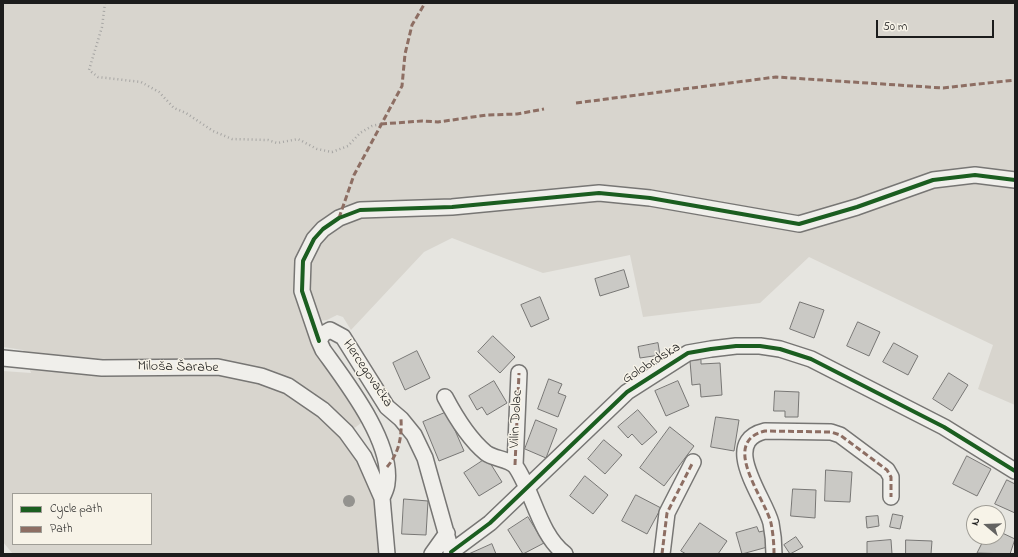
<!DOCTYPE html>
<meta charset="utf-8">
<style>
body{margin:0}
#map{position:relative;width:1018px;height:557px;overflow:hidden;background:#e6e5e0;font-family:"Indie Flower",sans-serif}
canvas{display:block}
.frame{position:absolute;inset:0;border:4px solid #1c1c1c;pointer-events:none}
.legend{position:absolute;left:12px;top:493px;width:140px;height:52px;box-sizing:border-box;background:#f7f3e8;border:1px solid #9f9d96;margin:0;padding:5px 7px;list-style:none;font-size:12px;color:#1c1c1c}
.legend li{display:flex;align-items:center;gap:8px;height:20px}
.legend b{width:20px;border:1px solid #9f9d96}
.north{position:absolute;left:966px;top:505px;width:40px;height:40px;box-sizing:border-box;background:#f7f3e8;border:1px solid #9f9d96;border-radius:50%;rotate:289deg;font-size:11px;font-weight:700;line-height:16px;text-align:center;color:#1c1c1c}
.north::after{content:'';display:block;margin:auto;width:14px;height:18px;background:#636261;clip-path:polygon(50% 0,100% 100%,50% 72%,0 100%)}
.scale{position:absolute;left:876px;top:20px;width:118px;height:18px;box-sizing:border-box;border:2px solid #1c1c1c;border-top:0;padding-left:5px;font-size:12px;line-height:14px;white-space:nowrap;color:#1c1c1c;-webkit-text-stroke:3px #f7f3e8;paint-order:stroke}
</style>
<div id="map">
<canvas width="1018" height="557"></canvas>
<div class="frame"></div>
<ul class="legend">
<li><b style="height:5px;background:#1b5e20"></b>Cycle path</li>
<li><b style="height:5px;background:#8d6e63"></b>Path</li>
</ul>
<div class="north">N</div>
<div class="scale">50 m</div>
</div>
<script>
const context = document.querySelector('canvas').getContext('2d');
context.lineJoin = 'round';
function paint(path, color) { context.fillStyle = color; context.fill(path, 'evenodd'); }
function stroke(path, color, width, dash) { context.strokeStyle = color; context.lineWidth = width; context.lineCap = dash ? 'butt' : 'round'; context.setLineDash(dash || []); context.stroke(path); }
function drawText(font, color, halo, rows, align = 'center') {
  context.font = font + ' "Indie Flower",sans-serif'; context.lineWidth = 3; context.setLineDash([]); context.textBaseline = 'middle'; context.strokeStyle = halo; context.fillStyle = color; for (const [text, x, y, turn = 0] of rows) {
    context.save(); context.translate(x, y); context.rotate((+turn || 0) * Math.PI / 180); context.textAlign = isNaN(turn) ? turn : align; if (halo) context.strokeText(text, 0, 0); context.fillText(text, 0, 0); context.restore();
  }
}
paint(new Path2D(`
 M 3,3 L 1015,3 L 1015,178 L 975,173 L 799,222 L 650,196 L 382,207 L 322,227 L 297,292 L 365,420 L 352,430 L 342,417 L 329,405 L 320,412 C 344,439 371,474 377,511 C 380,525 379,540 380,554 L 13,554 L 3,542 L 3,371 L 31,373 L 23,350 L 3,347 ZM 13,494 L 151,494 L 151,544 L 13,544 Z
 M 934,182 L 1015,182 L 1015,405 L 978,389 L 993,345 L 809,257 L 760,303 L 643,317 L 630,255 L 543,273 L 452,238 L 424,252 L 351,330 L 343,317 L 337,315 L 327,320 L 318,321 L 304,272 L 309,252 L 339,219 L 599,195 L 799,226 Z`), '#d8d5ce');
const building = new Path2D(`
 M 624,270 L 629,287 L 600,296 L 595,279 Z
 M 540,297 L 549,319 L 531,327 L 521,305 Z
 M 800,302 L 824,310 L 814,338 L 790,329 Z
 M 858,322 L 880,332 L 869,356 L 847,346 Z
 M 493,336 L 515,357 L 500,373 L 478,352 Z
 M 658,343 L 660,355 L 640,358 L 638,347 Z
 M 894,343 L 918,356 L 908,375 L 883,362 Z
 M 417,351 L 430,378 L 405,390 L 393,363 Z
 M 701,360 L 701,364 L 720,363 L 722,395 L 701,397 L 700,384 L 692,385 L 690,361 Z
 M 949,373 L 968,385 L 952,411 L 933,399 Z
 M 549,379 L 562,384 L 558,393 L 566,396 L 558,417 L 538,409 Z
 M 494,381 L 507,403 L 487,415 L 482,407 L 477,410 L 469,396 Z
 M 678,381 L 689,406 L 666,416 L 655,391 Z
 M 775,391 L 799,392 L 798,417 L 785,417 L 785,411 L 774,411 Z
 M 638,410 L 657,432 L 642,445 L 632,434 L 628,438 L 618,427 Z
 M 447,412 L 464,451 L 439,461 L 423,422 Z
 M 716,417 L 739,420 L 734,451 L 711,447 Z
 M 536,420 L 557,429 L 546,458 L 525,449 Z
 M 670,427 L 694,446 L 664,486 L 640,468 Z
 M 604,440 L 622,455 L 605,474 L 588,459 Z
 M 967,456 L 991,469 L 977,496 L 953,484 Z
 M 487,458 L 502,482 L 479,496 L 464,473 Z
 M 826,470 L 852,472 L 850,502 L 825,501 Z
 M 585,476 L 608,495 L 593,514 L 570,496 Z
 M 1007,480 L 1015,484 L 1015,513 L 995,504 Z
 M 793,489 L 816,490 L 815,518 L 791,516 Z
 M 636,495 L 661,508 L 647,534 L 622,521 Z
 M 404,499 L 428,501 L 426,535 L 402,534 Z
 M 893,514 L 903,516 L 900,529 L 890,527 Z
 M 878,516 L 879,526 L 867,528 L 866,517 Z
 M 528,517 L 544,543 L 523,554 L 508,530 Z
 M 700,523 L 727,541 L 718,554 L 686,554 L 681,551 Z
 M 757,527 L 759,532 L 767,530 L 771,546 L 742,554 L 736,533 Z
 M 998,531 L 1015,539 L 1010,554 L 977,553 L 985,537 L 998,537 Z
 M 796,537 L 803,547 L 790,554 L 784,545 Z
 M 891,540 L 892,554 L 867,554 L 867,542 Z
 M 906,540 L 932,541 L 931,554 L 906,554 Z
 M 492,544 L 496,554 L 469,554 Z`);
paint(building, '#cac9c5');
stroke(building, '#777674', 1);
const street = new Path2D(`
 M 319,341 L 302,291 L 303,261 L 314,239 L 323,229 L 339,218 L 360,210 L 452,207 L 599,193 L 650,198 L 799,224 L 857,207 L 933,180 L 975,175 L 1015,180
 M 3,358 L 102,368 L 218,367 L 261,376 L 288,386 L 323,410 L 346,432 L 364,457 L 382,498 L 387,554
 M 445,397 C 455,416 469,439 486,453 C 494,459 510,459 516,467 C 534,494 539,534 565,554
 M 515,465 L 519,373
 M 382,498 C 384,493 387,488 387,483 C 393,442 346,382 323,350 L 319,341 L 323,334 L 330,330 L 343,337 L 387,407 L 401,419 L 414,435 L 425,458 L 452,554
 M 451,552 L 490,523 L 627,392 L 688,353 L 711,349 L 736,346 L 760,346 L 780,349 L 811,359 L 944,427 L 1015,471
 M 432,554 L 447,533
 M 662,554 L 667,513 L 693,462
 M 774,554 C 774,544 773,533 771,523 C 765,498 719,442 765,431 L 831,432 L 840,435 L 887,470 L 891,477 L 891,497`);
stroke(street, '#777674', 18);
stroke(new Path2D(`
 M 105,3 L 102,27 L 89,70 L 98,77 L 141,82 L 159,92 L 174,108 L 186,113 L 213,131 L 232,139 L 268,140 L 277,143 L 298,139 L 317,149 L 332,152 L 348,146 L 360,133 L 372,126 L 381,124`), '#a7a6a4', 2.5, [1, 3]);
stroke(street, '#f0efeb', 15);
stroke(new Path2D(`
 M 576,103 L 776,77 L 943,88 L 1015,80
 M 381,124 L 422,121 L 438,122 L 487,115 L 517,114 L 544,109
 M 339,218 L 354,175 L 402,86 L 405,54 L 412,25 L 425,3
 M 515,465 L 519,373
 M 387,467 C 399,453 402,437 401,419
 M 662,554 L 667,513 L 693,462
 M 774,554 C 774,544 773,533 771,523 C 765,498 719,442 765,431 L 831,432 L 840,435 L 887,470 L 891,477 L 891,497`), '#8d6e63', 3, [6, 3]);
stroke(new Path2D(`
 M 319,341 L 302,291 L 303,261 L 314,239 L 323,229 L 339,218 L 360,210 L 452,207 L 599,193 L 650,198 L 799,224 L 857,207 L 933,180 L 975,175 L 1015,180
 M 451,552 L 490,523 L 627,392 L 688,353 L 711,349 L 736,346 L 760,346 L 780,349 L 811,359 L 944,427 L 1015,471`), '#1b5e20', 4);
context.fillStyle = '#94938f';
for (const [x, y] of [
 [349,501]
]) { context.beginPath(); context.arc(x, y, 6, 0, 2 * Math.PI); context.fill(); }
drawText('14px', '#1c1c1c', '#f7f3e8', [
 ["Golobrdska",652,364,-32],
 ["Miloša Šarabe",178,368,1],
 ["Hercegovačka",367,374,56],
 ["Vilin Dolac",517,419,-87]
]);
</script>
